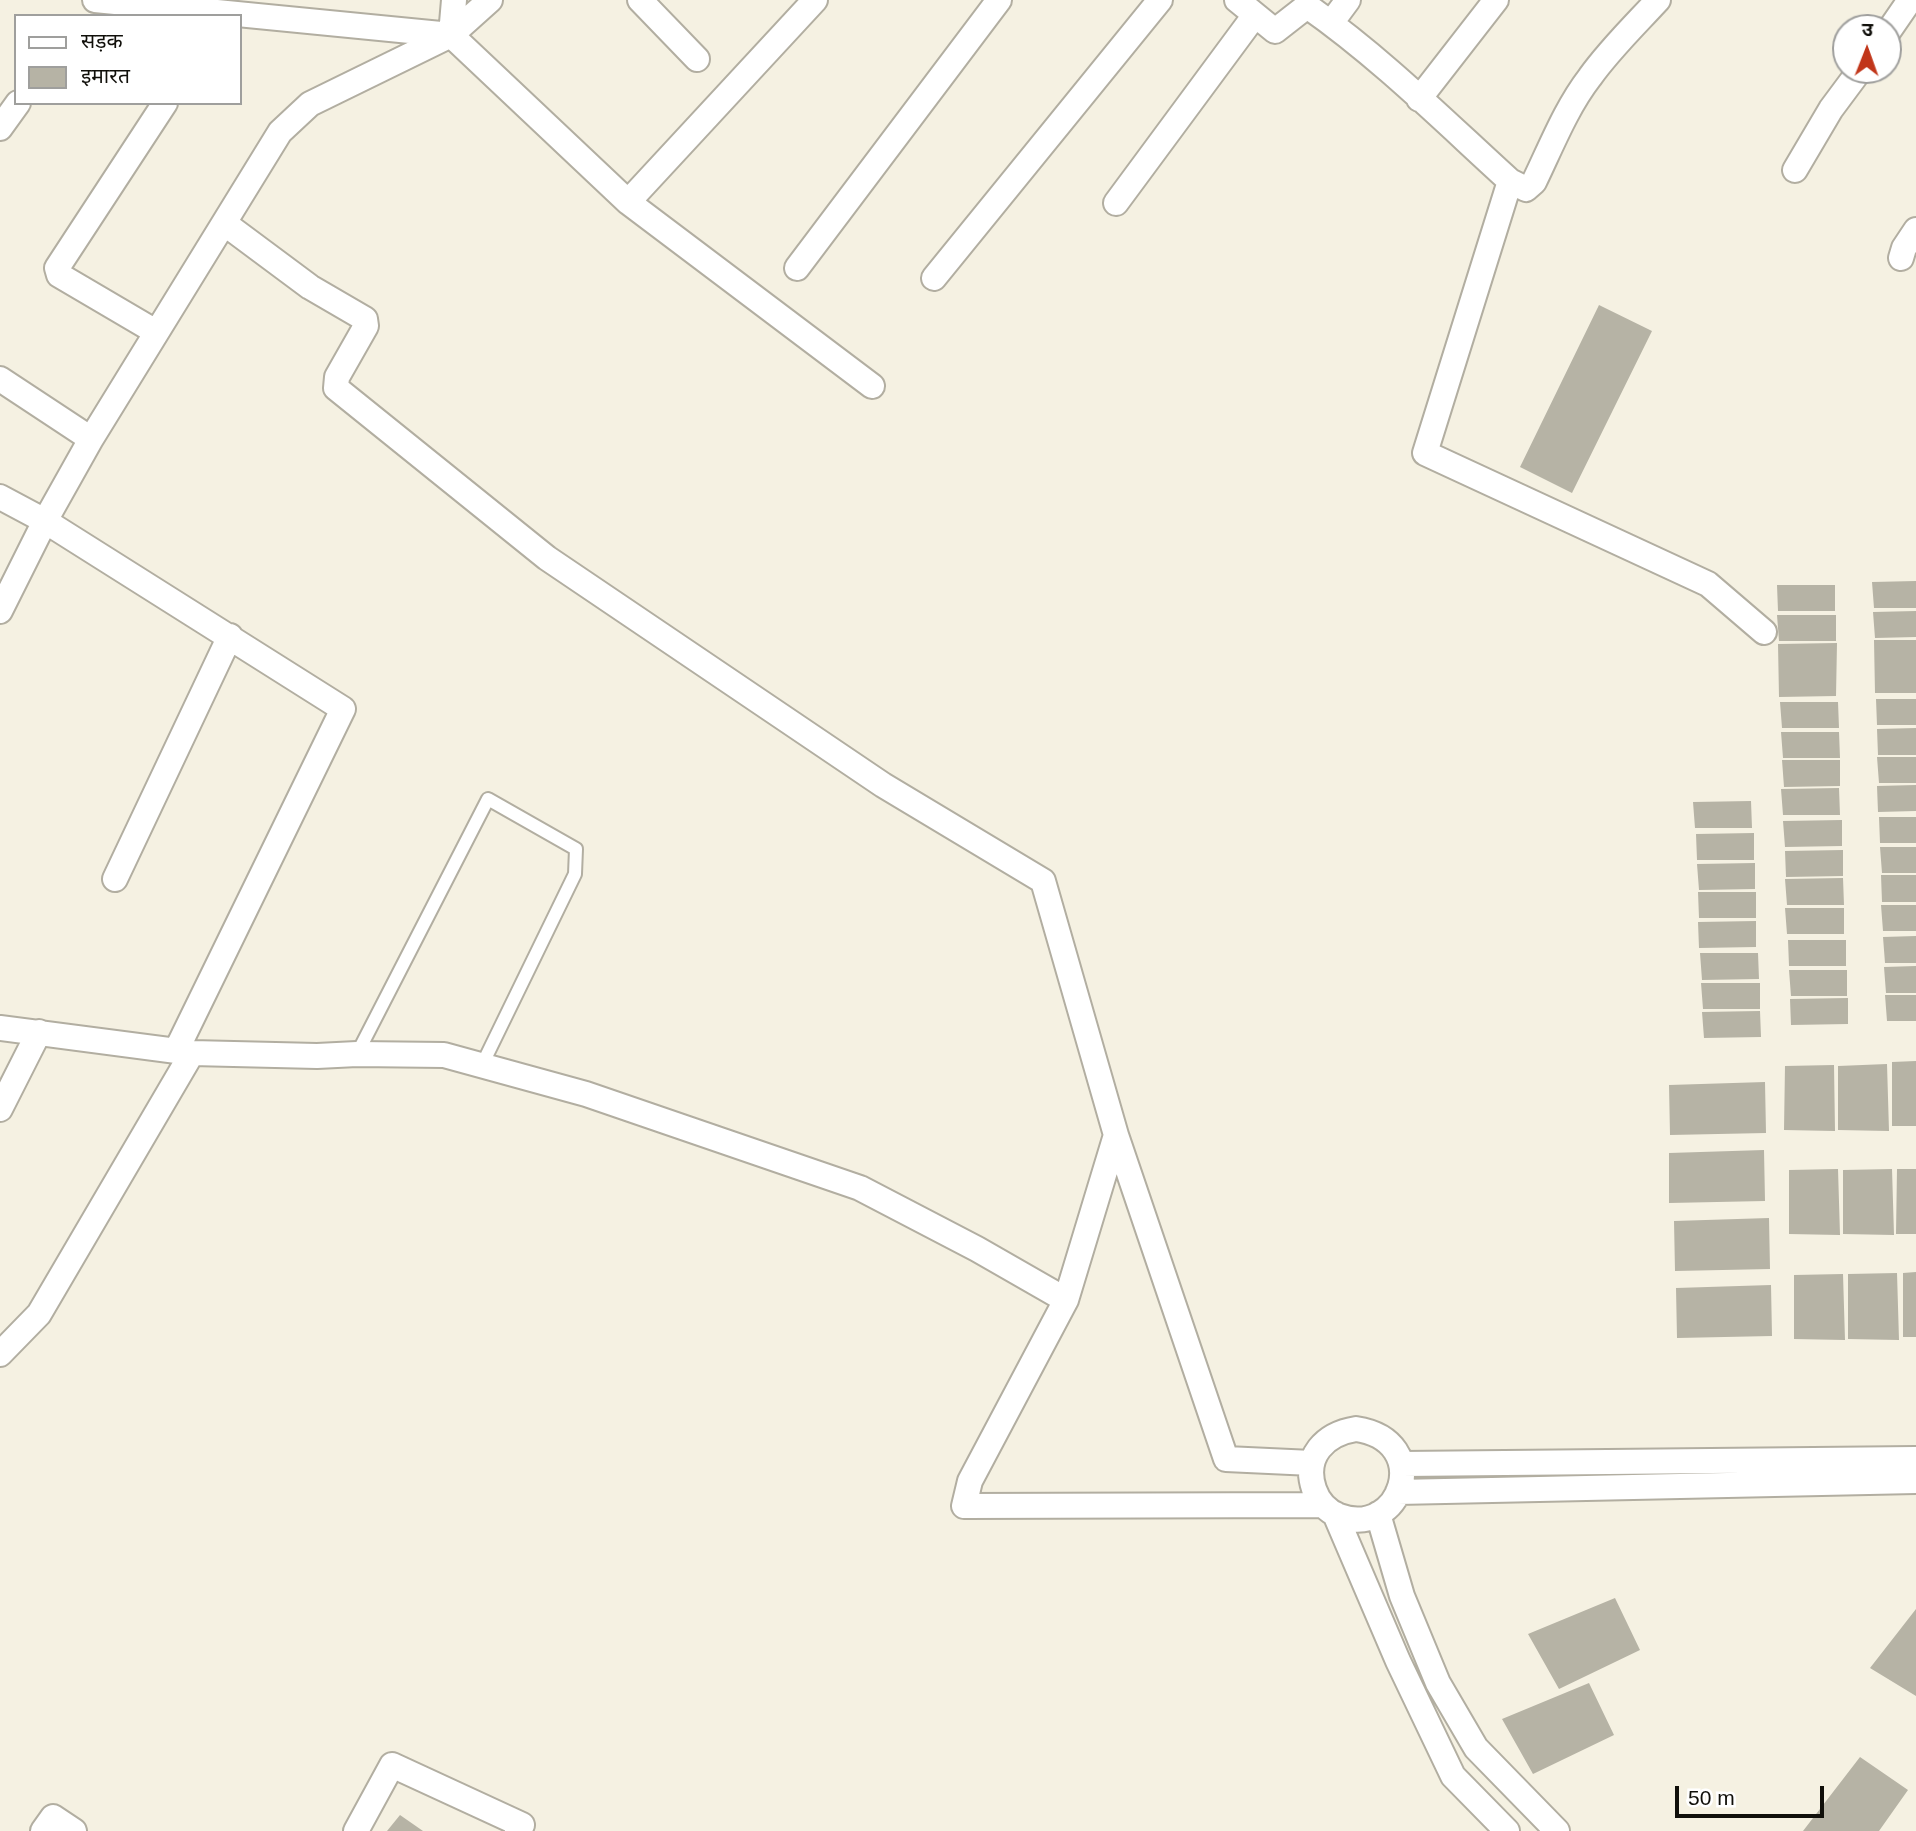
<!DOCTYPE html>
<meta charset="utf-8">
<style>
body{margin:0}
#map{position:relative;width:1916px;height:1831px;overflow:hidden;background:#f5f1e2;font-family:Arial,"Noto Sans Devanagari",sans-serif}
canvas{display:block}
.legend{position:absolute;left:14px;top:14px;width:228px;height:91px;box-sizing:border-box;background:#fff;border:2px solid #9f9f9d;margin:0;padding:9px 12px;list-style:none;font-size:21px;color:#100f0a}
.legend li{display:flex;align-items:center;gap:14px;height:35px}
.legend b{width:35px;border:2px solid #9f9f9d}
.north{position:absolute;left:1832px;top:14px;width:70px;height:70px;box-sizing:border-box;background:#fff;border:2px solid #9f9f9d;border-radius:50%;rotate:1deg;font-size:19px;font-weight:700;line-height:28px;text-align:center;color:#100f0a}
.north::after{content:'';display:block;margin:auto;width:24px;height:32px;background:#c1361a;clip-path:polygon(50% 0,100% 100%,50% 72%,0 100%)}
.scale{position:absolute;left:1675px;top:1786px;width:149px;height:32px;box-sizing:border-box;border:4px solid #100f0a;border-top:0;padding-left:9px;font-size:21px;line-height:24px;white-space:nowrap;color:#100f0a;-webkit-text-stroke:5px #fff;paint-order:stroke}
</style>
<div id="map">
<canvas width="1916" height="1831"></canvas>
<ul class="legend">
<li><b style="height:9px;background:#fff"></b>सड़क</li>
<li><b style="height:19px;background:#b6b3a5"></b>इमारत</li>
</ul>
<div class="north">उ</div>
<div class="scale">50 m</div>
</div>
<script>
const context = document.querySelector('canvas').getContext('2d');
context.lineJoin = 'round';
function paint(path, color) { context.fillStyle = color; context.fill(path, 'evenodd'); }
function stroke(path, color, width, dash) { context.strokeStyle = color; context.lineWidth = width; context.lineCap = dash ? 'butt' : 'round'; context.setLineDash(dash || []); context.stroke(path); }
paint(new Path2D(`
 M 1599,305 L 1652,331 L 1572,493 L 1520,467 Z
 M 1916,581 L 1916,608 L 1874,608 L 1872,582 Z
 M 1777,585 L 1835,585 L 1835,611 L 1778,611 Z
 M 1916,611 L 1916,637 L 1875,638 L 1873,612 Z
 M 1777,615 L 1836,615 L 1836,641 L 1779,641 Z
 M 1874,640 L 1916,640 L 1916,693 L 1875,693 Z
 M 1837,643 L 1836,696 L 1779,697 L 1778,644 Z
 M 1876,699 L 1916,699 L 1916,725 L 1877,725 Z
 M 1780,702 L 1838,702 L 1839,728 L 1782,728 Z
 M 1916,728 L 1916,755 L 1878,755 L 1877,729 Z
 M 1781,732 L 1839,732 L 1840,758 L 1783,758 Z
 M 1877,757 L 1916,757 L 1916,783 L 1879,783 Z
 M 1782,760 L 1840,760 L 1840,786 L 1784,787 Z
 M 1916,785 L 1916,811 L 1878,812 L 1877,786 Z
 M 1839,788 L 1840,815 L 1783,815 L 1781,789 Z
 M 1751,801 L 1752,828 L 1695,828 L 1693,802 Z
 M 1879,817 L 1916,817 L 1916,843 L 1880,843 Z
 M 1842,820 L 1842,846 L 1785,847 L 1783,821 Z
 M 1754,833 L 1754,860 L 1697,860 L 1696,834 Z
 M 1880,847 L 1916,847 L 1916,873 L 1882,873 Z
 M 1843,850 L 1843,876 L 1786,877 L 1785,851 Z
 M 1755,863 L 1755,889 L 1699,890 L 1697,864 Z
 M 1881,875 L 1916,875 L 1916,902 L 1882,902 Z
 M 1843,878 L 1844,905 L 1787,905 L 1785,879 Z
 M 1698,892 L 1756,892 L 1756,918 L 1699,918 Z
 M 1881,905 L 1916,905 L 1916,931 L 1883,931 Z
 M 1785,908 L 1844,908 L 1844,934 L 1787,934 Z
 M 1756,921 L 1756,947 L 1699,948 L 1698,922 Z
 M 1916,936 L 1916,963 L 1885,963 L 1883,937 Z
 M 1788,940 L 1846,940 L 1846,966 L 1789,966 Z
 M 1700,953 L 1758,953 L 1759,979 L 1702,980 Z
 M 1916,966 L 1916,993 L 1886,993 L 1884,967 Z
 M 1789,970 L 1847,970 L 1847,996 L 1791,996 Z
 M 1701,983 L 1760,983 L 1760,1009 L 1703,1009 Z
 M 1885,995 L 1916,995 L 1916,1021 L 1887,1021 Z
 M 1848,998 L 1848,1024 L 1791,1025 L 1790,999 Z
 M 1760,1011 L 1761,1037 L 1704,1038 L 1702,1012 Z
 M 1916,1061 L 1916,1126 L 1892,1126 L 1892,1062 Z
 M 1887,1064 L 1889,1131 L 1838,1130 L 1838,1066 Z
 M 1834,1065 L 1835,1131 L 1784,1130 L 1785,1066 Z
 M 1765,1082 L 1766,1133 L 1670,1135 L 1669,1085 Z
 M 1764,1150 L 1765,1201 L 1669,1203 L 1669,1153 Z
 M 1838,1169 L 1840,1235 L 1789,1234 L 1789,1170 Z
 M 1892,1169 L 1894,1235 L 1843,1234 L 1843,1170 Z
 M 1897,1169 L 1916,1169 L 1916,1234 L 1896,1234 Z
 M 1769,1218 L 1770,1269 L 1675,1271 L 1674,1221 Z
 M 1916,1272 L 1916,1337 L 1903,1337 L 1903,1273 Z
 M 1897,1273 L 1899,1340 L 1848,1339 L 1848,1274 Z
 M 1843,1274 L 1845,1340 L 1794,1339 L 1794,1275 Z
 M 1771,1285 L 1772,1336 L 1677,1338 L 1676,1288 Z
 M 1615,1598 L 1640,1650 L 1559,1689 L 1528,1634 Z
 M 1916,1609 L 1916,1696 L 1870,1668 Z
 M 1589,1683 L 1614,1735 L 1533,1774 L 1502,1719 Z
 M 1860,1757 L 1908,1790 L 1879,1831 L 1803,1831 Z
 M 400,1815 L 423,1831 L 387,1831 Z`), '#b6b3a5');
const service = new Path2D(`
 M 357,1054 L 488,799 L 576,849 L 575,874 L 482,1065`);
const minor = new Path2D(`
 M 95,0 L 451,35 L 490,0
 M 640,0 L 697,59
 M 1237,0 L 1275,31 L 1307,6 C 1380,57 1444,121 1510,181 L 1526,189 L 1534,182 C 1551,147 1566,108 1590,77 C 1610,49 1635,25 1658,0
 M 1331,23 L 1348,0
 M 1888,32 L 1910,0
 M 451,35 L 628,202 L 872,386
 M 1419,99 L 1496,0
 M 0,128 L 18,103
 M 1795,170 L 1831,109 L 1860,70
 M 1510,181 L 1425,453 L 1708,584 L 1764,632
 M 628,202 L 815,0
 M 1116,203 L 1255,15
 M 224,223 L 310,287 L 365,319 L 366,326 L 337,377 L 336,388 L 547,558 L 883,785 L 1043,881 L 1116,1135 L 1066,1300 L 970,1481 L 964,1506 L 1323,1505
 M 1901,258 L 1904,248 L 1916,230
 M 797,268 L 999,0
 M 934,278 L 1160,0
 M 156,332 L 59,275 L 57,268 L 165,103
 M 0,379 L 91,439
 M 0,497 L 45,521 L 343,709 L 176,1051
 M 0,611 L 45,521 L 91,439 L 280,132 L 310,104 L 451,35 L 454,0
 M 115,879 L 230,636
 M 0,1028 L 192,1053 L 317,1056 L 357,1054 L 444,1055 L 586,1094 L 860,1188 L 977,1249 L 1066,1300
 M 0,1109 L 39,1032
 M 1116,1135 L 1226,1459 L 1312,1463
 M 0,1354 L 39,1314 L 192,1053
 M 1356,1429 C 1435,1441 1401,1539 1339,1516 C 1327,1511 1318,1501 1314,1489 C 1303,1456 1325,1434 1356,1429 Z
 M 1402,1464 L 1916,1459
 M 1398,1492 L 1916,1481
 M 1335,1514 L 1398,1661 L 1453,1776 L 1507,1831
 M 1378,1514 L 1402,1596 L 1438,1683 L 1476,1748 L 1557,1831
 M 43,1831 L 53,1817 L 74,1831
 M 356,1831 L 392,1765 L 522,1825 L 517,1831`);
stroke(service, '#b2aea1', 16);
stroke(minor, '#b2aea1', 28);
stroke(service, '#fff', 12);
stroke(minor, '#fff', 24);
</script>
